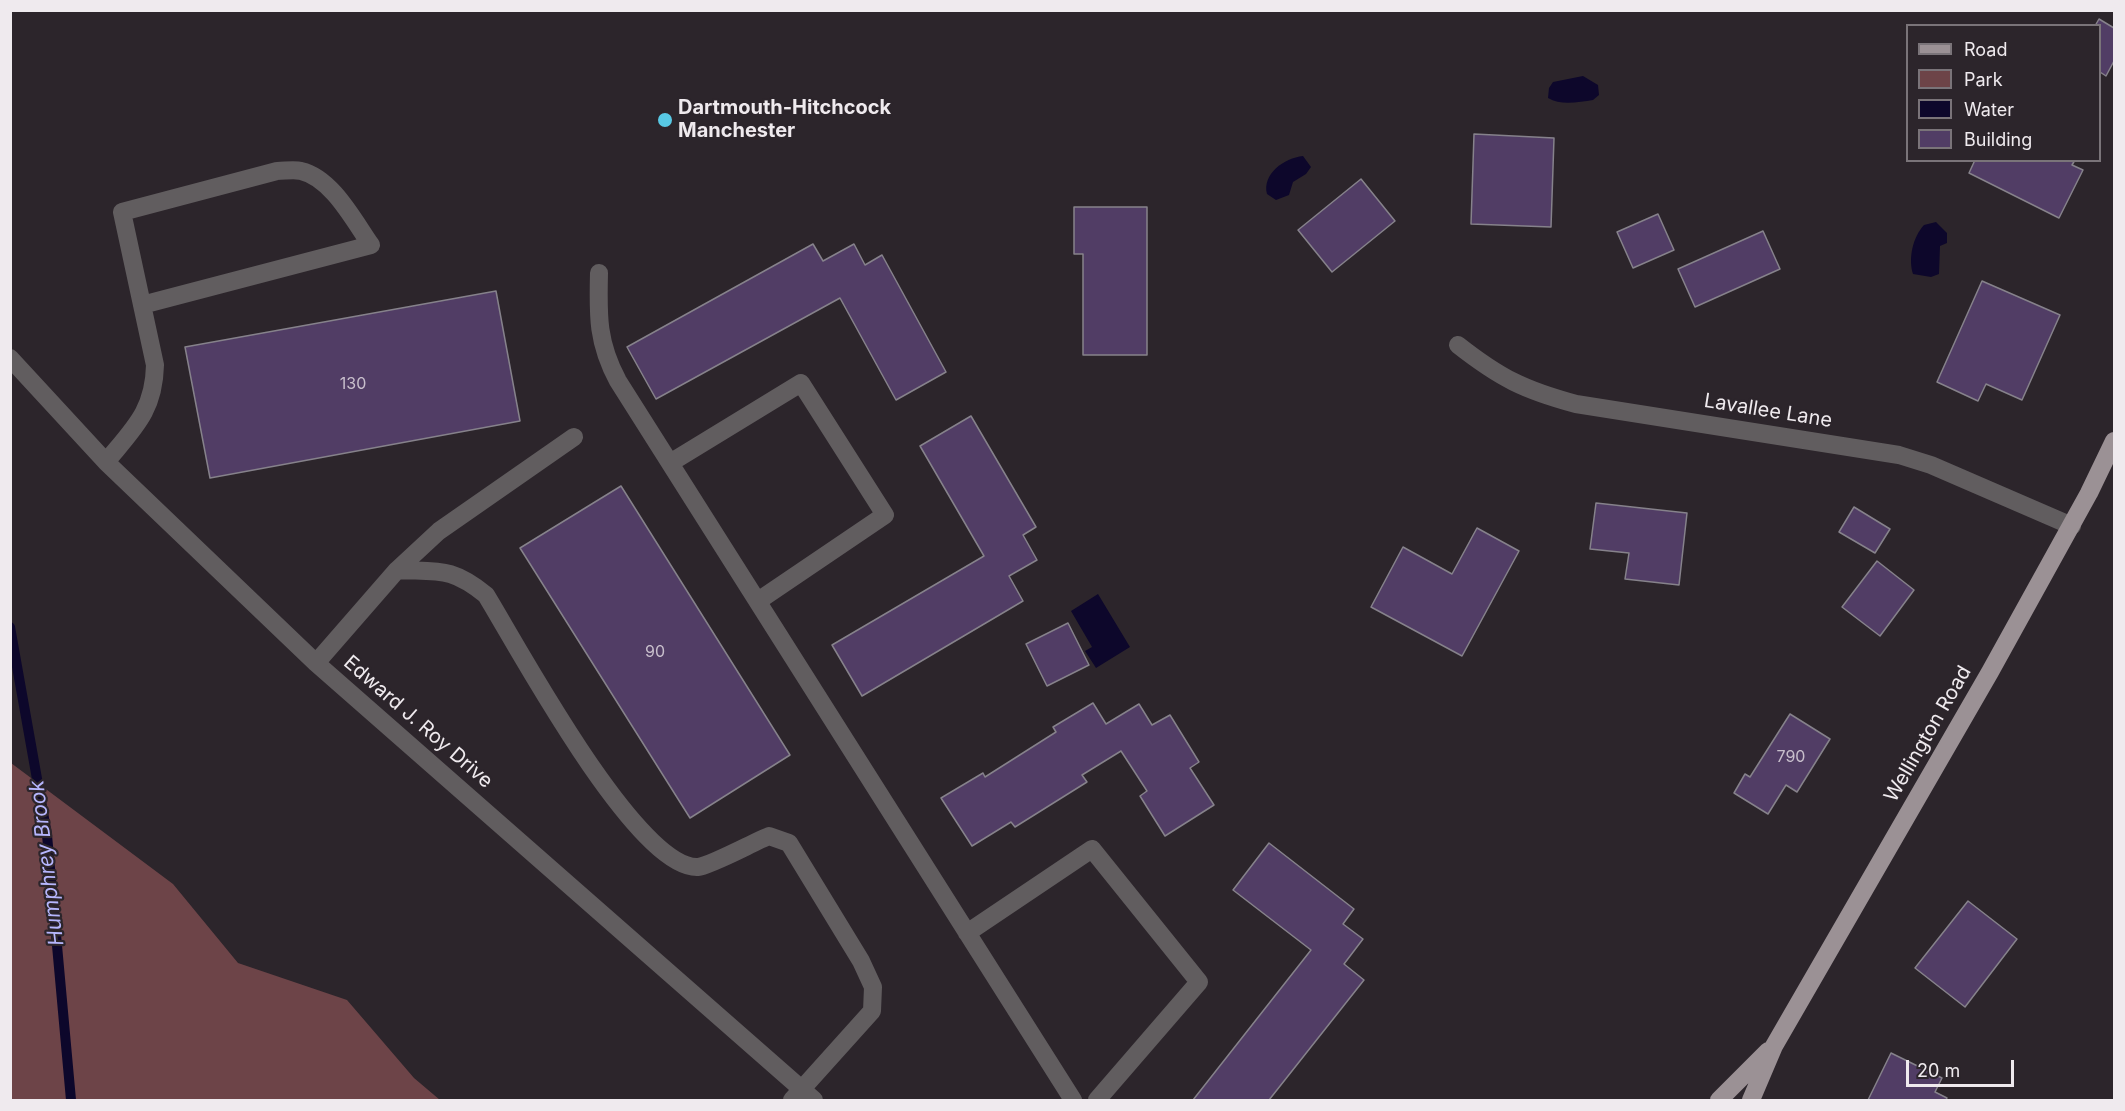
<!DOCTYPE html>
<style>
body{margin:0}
#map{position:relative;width:2125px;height:1111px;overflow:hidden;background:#2c252b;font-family:Inter,sans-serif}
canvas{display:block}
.frame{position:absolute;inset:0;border:12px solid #efeaee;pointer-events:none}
.legend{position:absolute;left:1906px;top:24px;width:195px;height:138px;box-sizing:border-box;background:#2c252b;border:2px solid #7a7479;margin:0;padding:8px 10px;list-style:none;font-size:18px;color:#efeaee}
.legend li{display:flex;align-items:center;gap:12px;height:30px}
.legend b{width:30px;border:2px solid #7a7479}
.scale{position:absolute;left:1906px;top:1060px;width:108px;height:27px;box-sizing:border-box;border:3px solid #efeaee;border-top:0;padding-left:8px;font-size:18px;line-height:21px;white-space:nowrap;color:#efeaee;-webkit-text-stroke:4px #2c252b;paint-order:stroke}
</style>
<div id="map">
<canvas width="2125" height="1111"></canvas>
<div class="frame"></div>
<ul class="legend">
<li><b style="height:8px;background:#9b9195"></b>Road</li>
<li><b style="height:16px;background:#6d4448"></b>Park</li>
<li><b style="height:16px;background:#0d072b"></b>Water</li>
<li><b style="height:16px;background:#513d65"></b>Building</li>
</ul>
<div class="scale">20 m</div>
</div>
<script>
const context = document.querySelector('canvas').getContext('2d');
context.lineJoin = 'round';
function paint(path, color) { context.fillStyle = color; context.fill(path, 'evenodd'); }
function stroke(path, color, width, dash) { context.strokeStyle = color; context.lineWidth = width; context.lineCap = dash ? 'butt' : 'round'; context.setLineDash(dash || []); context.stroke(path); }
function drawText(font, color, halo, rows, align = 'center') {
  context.font = font + ' Inter,sans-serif'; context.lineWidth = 4.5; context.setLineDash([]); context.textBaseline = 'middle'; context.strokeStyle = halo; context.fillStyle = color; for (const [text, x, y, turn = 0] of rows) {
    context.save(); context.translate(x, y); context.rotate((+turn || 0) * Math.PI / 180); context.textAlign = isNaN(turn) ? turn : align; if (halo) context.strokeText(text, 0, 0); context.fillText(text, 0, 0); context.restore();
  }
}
paint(new Path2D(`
 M 11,763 L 173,884 L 238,963 L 347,1000 L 414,1078 L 440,1100 L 11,1100 Z`), '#6d4448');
paint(new Path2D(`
 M 1583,76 L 1598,85 L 1599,95 L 1593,100 C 1579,102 1561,106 1548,98 L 1549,88 L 1553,82 Z
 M 1303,156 L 1311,167 L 1306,174 L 1293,182 L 1289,195 L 1276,200 L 1267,194 C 1262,174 1284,158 1303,156 Z
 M 1936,222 L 1947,233 L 1947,243 L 1940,246 L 1939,274 L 1931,277 L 1913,274 C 1908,258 1913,237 1924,225 Z
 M 1098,594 L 1130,647 L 1096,668 L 1085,651 L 1092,647 L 1071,611 Z`), '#0d072b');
stroke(new Path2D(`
 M 10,627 L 47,835 L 71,1100`), '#0d072b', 10);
const building = new Path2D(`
 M 2099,19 L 2114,28 L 2114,61 L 2106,76 L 2100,72 L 2100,26 L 2095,26 Z
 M 1474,134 L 1554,138 L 1551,227 L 1471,224 Z
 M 1975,160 L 2075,160 L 2072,165 L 2083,170 L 2059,218 L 1969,173 Z
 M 1361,179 L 1395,221 L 1332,272 L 1298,230 Z
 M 1074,207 L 1147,207 L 1147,355 L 1083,355 L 1083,254 L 1074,254 Z
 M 1658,214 L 1674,250 L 1633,268 L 1617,232 Z
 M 1763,231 L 1780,269 L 1695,307 L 1678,269 Z
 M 813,244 L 823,261 L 854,244 L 865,265 L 882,255 L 946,372 L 896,400 L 840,298 L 656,399 L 627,347 Z
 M 1982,281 L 2060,315 L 2022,400 L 1986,384 L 1978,401 L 1937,382 Z
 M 496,291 L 520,421 L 210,478 L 185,347 Z
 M 971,416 L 1036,527 L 1023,535 L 1037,560 L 1009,576 L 1023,601 L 862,696 L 832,645 L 984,556 L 920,446 Z
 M 621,486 L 790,755 L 690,818 L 520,548 Z
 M 1596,503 L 1687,513 L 1679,585 L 1625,579 L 1629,553 L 1590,549 Z
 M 1854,507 L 1890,529 L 1875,553 L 1839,532 Z
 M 1477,528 L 1519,551 L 1462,656 L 1371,607 L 1403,547 L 1452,574 Z
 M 1877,561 L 1914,590 L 1880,636 L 1842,607 Z
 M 1068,623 L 1089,665 L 1047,686 L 1026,644 Z
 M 1093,703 L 1106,724 L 1139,704 L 1152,725 L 1170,715 L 1199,762 L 1190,768 L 1214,805 L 1165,836 L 1140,796 L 1147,791 L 1121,751 L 1082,775 L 1087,782 L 1015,827 L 1011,822 L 972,846 L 941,798 L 983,773 L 985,777 L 1056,732 L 1053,727 Z
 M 1790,714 L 1830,739 L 1797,792 L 1786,785 L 1768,814 L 1734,793 L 1745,774 L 1750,777 Z
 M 1269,843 L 1354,909 L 1343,924 L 1363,939 L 1344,964 L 1364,980 L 1269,1100 L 1193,1100 L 1311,950 L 1233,890 Z
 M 1968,901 L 2017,939 L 1965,1007 L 1915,968 Z
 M 1891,1053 L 1942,1078 L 1935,1092 L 1947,1098 L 1946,1100 L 1868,1100 Z`);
paint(building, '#513d65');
stroke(building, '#86828b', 1.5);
stroke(new Path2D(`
 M 599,273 C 598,315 597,342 618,381 L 1073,1100
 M 1458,345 C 1500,378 1524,390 1576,404 L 1899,455 L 1931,465 L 2072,526
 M 10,358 L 106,462 L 316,663 L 814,1100
 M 106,462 C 134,428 154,411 155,365 L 122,212 L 277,171 C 285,171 294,169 301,171 C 332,178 354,221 371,245 L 142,305
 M 670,463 L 801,383 L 885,515 L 758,601
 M 397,570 L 439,531 L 574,437
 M 316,663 L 397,570 C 440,572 451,567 486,595 C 518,647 637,870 698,867 C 710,866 754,842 769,836 L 789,843 L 861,961 L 873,987 L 872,1011 L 792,1100
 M 967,933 L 1092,849 L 1199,982 L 1097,1100`), '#615d5f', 18);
stroke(new Path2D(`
 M 1719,1100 L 1768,1051
 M 1751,1100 L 1774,1046 L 1990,672 L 2089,493 L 2114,441`), '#9b9195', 18);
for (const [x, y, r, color] of [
 [665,120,8,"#58c8e4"]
]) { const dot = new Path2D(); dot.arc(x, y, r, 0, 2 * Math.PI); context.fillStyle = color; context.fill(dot); stroke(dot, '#2c252b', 2); }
drawText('16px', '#c8bfcc', null, [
 ["130",353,384],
 ["90",655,652],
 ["790",1791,757]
]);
drawText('bold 20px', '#efeaee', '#2c252b', [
 ["Dartmouth-Hitchcock",678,108],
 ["Manchester",678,131]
], 'left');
drawText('20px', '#efeaee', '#2c252b', [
 ["Lavallee Lane",1768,411,9],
 ["Edward J. Roy Drive",418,722,41],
 ["Wellington Road",1928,734,-60]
]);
drawText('italic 21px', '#b6b6fd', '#2c252b', [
 ["Humphrey Brook",47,863,-97]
]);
</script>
